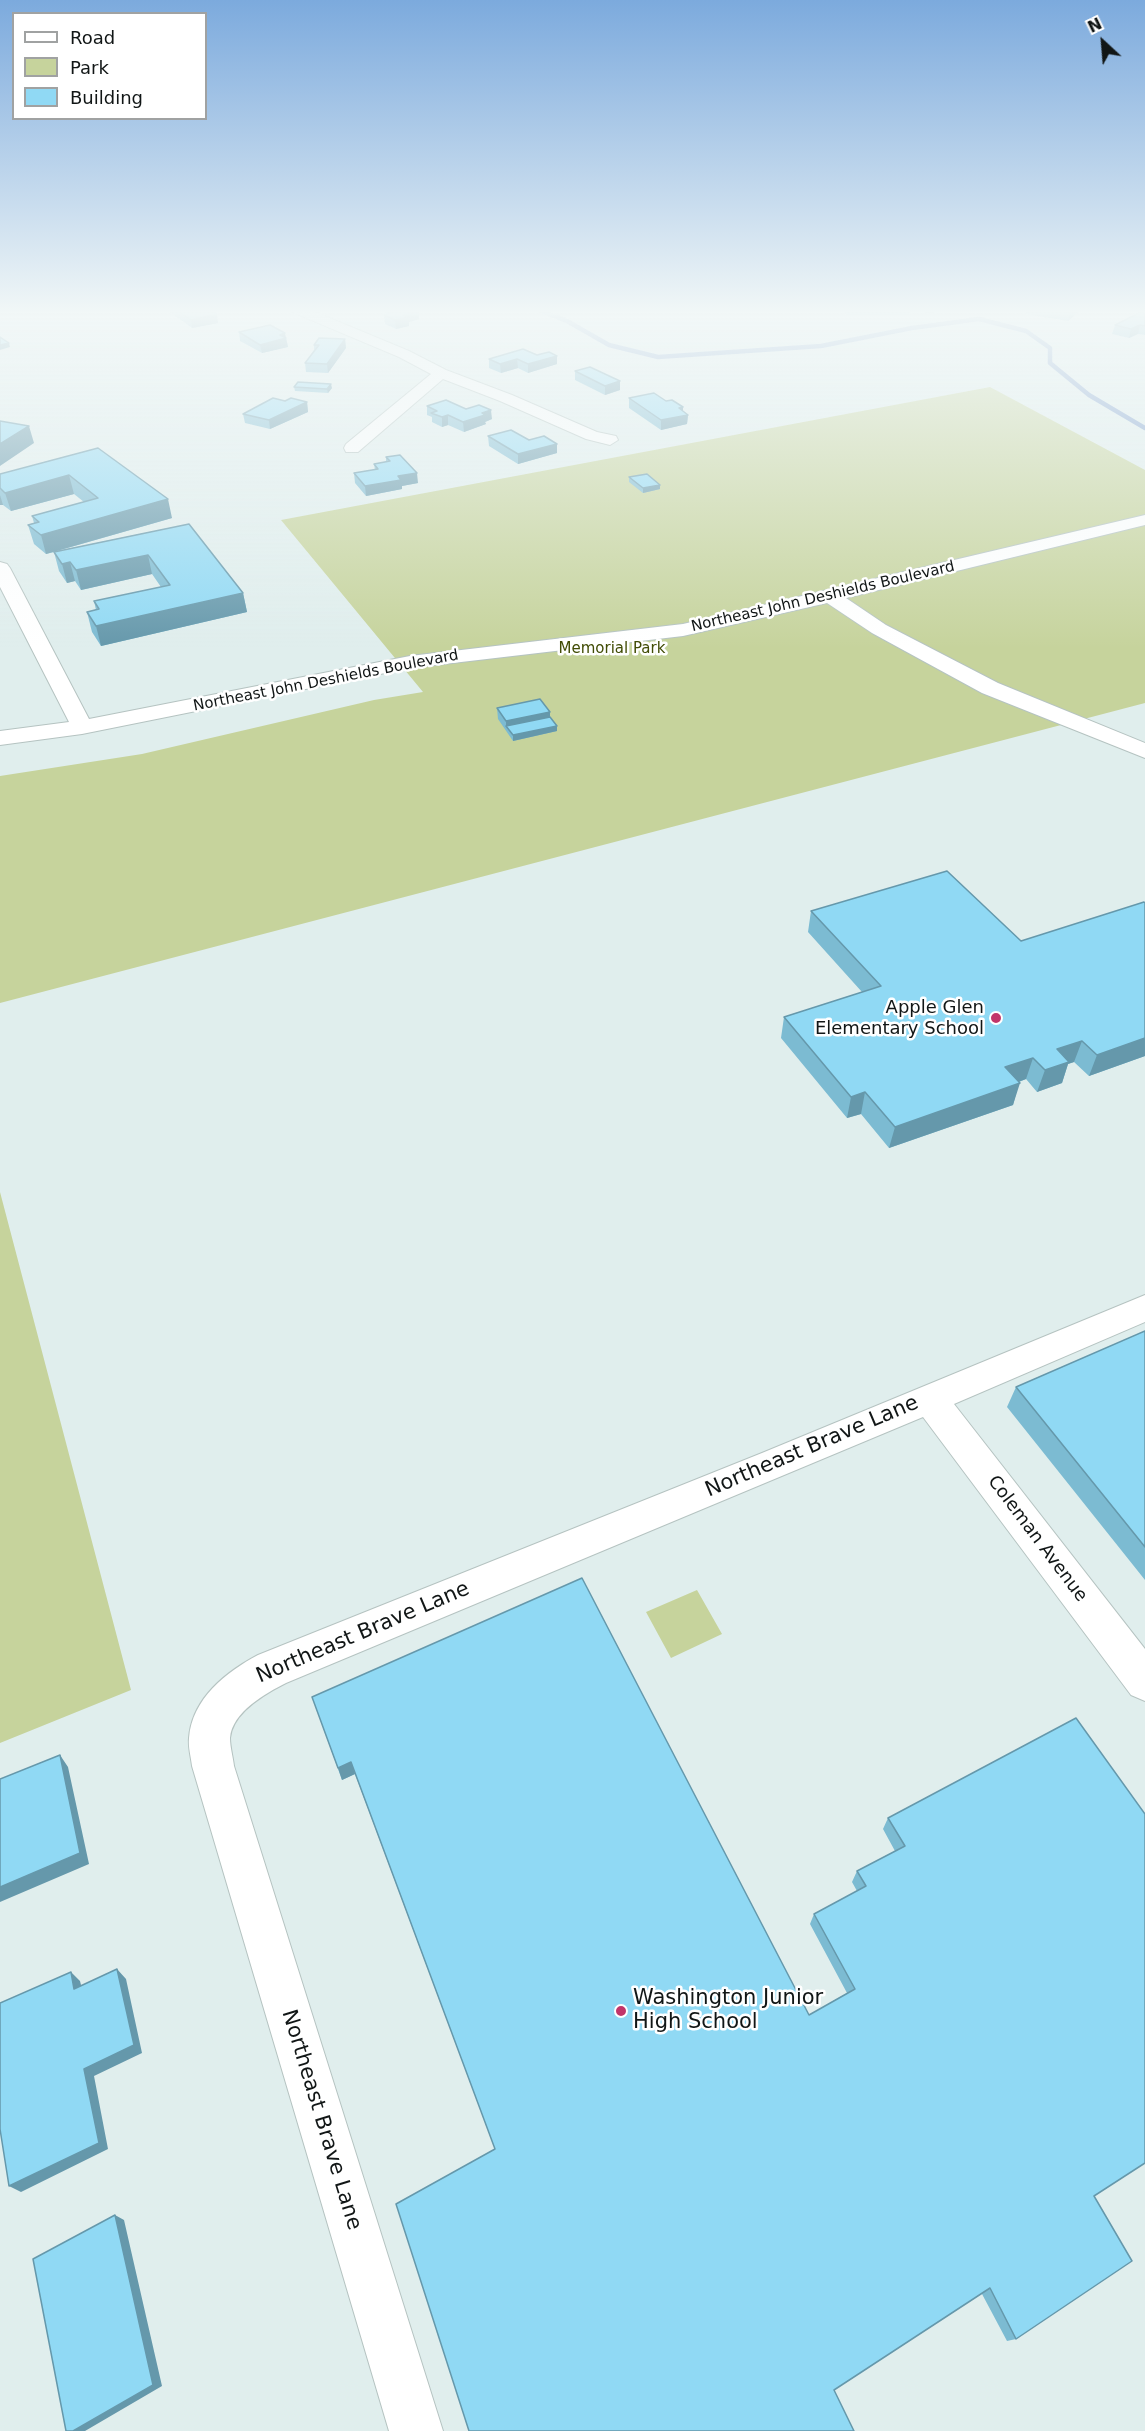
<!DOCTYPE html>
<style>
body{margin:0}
#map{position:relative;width:1145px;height:2431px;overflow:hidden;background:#e0eeed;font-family:"DejaVu Sans",sans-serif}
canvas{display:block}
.legend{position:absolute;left:12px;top:12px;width:195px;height:108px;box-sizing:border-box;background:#fff;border:2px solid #a0a2a2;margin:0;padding:8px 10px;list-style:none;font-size:18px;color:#111616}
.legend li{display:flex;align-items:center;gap:12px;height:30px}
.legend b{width:30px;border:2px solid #a0a2a2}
.north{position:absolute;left:1073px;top:12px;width:60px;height:60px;-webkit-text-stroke:4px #fff;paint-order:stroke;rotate:334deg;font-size:16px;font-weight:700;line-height:24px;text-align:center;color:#111616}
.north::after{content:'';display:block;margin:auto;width:21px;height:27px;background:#111616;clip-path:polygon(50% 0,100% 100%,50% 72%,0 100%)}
</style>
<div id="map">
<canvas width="1145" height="2431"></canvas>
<ul class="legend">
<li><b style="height:8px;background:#fff"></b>Road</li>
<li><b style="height:16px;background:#c6d39c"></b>Park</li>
<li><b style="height:16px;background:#90d9f4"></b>Building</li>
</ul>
<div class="north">N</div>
</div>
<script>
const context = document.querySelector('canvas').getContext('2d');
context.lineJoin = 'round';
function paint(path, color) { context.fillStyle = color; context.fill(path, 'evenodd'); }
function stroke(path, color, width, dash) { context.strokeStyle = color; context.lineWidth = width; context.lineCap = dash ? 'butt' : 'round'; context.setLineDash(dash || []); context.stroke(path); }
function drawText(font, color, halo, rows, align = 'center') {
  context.font = font + ' "DejaVu Sans",sans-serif'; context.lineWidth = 5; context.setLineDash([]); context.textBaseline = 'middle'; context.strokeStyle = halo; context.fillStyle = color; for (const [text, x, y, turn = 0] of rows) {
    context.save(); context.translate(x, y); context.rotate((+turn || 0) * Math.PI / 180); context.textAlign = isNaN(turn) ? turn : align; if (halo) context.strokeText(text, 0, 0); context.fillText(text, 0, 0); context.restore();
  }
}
paint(new Path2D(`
 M 990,387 L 1145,470 L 1145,703 L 0,1003 L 0,776 L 142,754 L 374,700 L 423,692 L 281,520 Z
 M 0,1192 L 131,1690 L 0,1743 Z
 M 697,1590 L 722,1634 L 671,1658 L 646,1612 Z`), '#c6d39c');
stroke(new Path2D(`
 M 536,309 L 567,321 L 609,345 L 658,357 L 821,346 L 912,328 L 979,319 L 1026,331 L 1050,348 L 1050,363 L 1089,395 L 1145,428`), '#7a9bcc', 4.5);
const minor = new Path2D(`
 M 290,309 L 308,309 L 409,351 L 446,370 L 512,395 L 597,432 L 616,436 L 618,440 L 610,445 L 586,439 L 500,401 L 443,379 L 358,452 L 346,452 L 344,448 L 346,444 L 431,374 L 399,357 L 292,312 Z
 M 1145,515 L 1145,525 L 846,598 L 886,625 L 998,683 L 1145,743 L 1145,758 L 982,693 L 872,633 L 827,603 L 683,636 L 410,668 L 82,734 L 0,745 L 0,731 L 69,722 L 0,587 L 0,562 L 7,564 L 10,568 L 89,719 L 410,656 L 683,624 Z
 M 1145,1295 L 1145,1322 L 954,1404 L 1145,1649 L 1145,1701 L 1131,1695 L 923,1417 L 286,1683 C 266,1693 232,1712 230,1738 C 230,1747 233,1757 234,1766 L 443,2431 L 389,2431 L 192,1766 C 191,1757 188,1747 189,1738 C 192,1699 226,1672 258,1655 L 762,1453 Z`);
stroke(minor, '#b5c3c1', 2);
paint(minor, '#fff');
paint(new Path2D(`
 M 169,309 L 208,309 L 218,323 L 192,328 L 170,312 Z
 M 385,309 L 414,309 L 419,319 L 409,322 L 409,326 L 396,329 L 385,324 L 384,315 L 386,315 Z
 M 843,309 L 910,309 L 909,315 L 846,315 Z
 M 1027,309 L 1080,309 L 1079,311 L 1068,321 L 1026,314 Z
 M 1145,314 L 1145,335 L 1138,334 L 1129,338 L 1112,334 L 1115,325 Z
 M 239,332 L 286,338 L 288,347 L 262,353 L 240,341 Z
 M 345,339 L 346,348 L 328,373 L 306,372 L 305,363 L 314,350 L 314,345 Z
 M 537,355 L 557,364 L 528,373 L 518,368 L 501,373 L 489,368 L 489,359 Z
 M 575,371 L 620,381 L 620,390 L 605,395 L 575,380 Z
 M 294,387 L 332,388 L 328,393 L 295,391 Z
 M 629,398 L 666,401 L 683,407 L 683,412 L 688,415 L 687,424 L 661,430 L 629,408 Z
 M 285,401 L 307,402 L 308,412 L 270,429 L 245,423 L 243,414 Z
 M 427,406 L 492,419 L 485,422 L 486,424 L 464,432 L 448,425 L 442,427 L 432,422 L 432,417 L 427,415 Z
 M 488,436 L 557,444 L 557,453 L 518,464 L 489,446 Z
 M 98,448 L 172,518 L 57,551 L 189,524 L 243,593 L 247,612 L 101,646 L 92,632 L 87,612 L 96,610 L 94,601 L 161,587 L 152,574 L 81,590 L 75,581 L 67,583 L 59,571 L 54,552 L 46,554 L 34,544 L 28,525 L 34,523 L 32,516 L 84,502 L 74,494 L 11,511 L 3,505 L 0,505 L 0,474 Z
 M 386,457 L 418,483 L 402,486 L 402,489 L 366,496 L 355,483 L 354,473 L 375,470 L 374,464 L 386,462 Z
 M 629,477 L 660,489 L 643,493 L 629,482 Z
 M 497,708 L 550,717 L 557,731 L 513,741 L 498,719 Z
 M 1145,903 L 1145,1056 L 1089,1076 L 1074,1062 L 1068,1064 L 1062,1083 L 1037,1092 L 1026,1079 L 1019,1082 L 1013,1105 L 889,1148 L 861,1114 L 847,1118 L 781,1038 L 784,1017 L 862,992 L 808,932 L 811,911 L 1021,941 Z
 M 1145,1331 L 1145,1580 L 1007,1407 L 1016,1387 Z
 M 312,1697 L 809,2015 L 847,1993 L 810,1924 L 814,1914 L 857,1891 L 852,1882 L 857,1871 L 895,1851 L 883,1829 L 888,1818 L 1076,1718 L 1094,2196 L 1016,2339 L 1007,2341 L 982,2294 L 495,2149 L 355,1774 L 342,1780 Z`), '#7cbbd2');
paint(new Path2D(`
 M 348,309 L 360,309 L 349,311 Z
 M 926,309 L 979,309 L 925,313 Z
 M 1074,309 L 1080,309 L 1079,311 L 1068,321 L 1070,313 Z
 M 419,311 L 419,319 L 409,322 L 409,326 L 396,329 L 395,320 L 403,315 Z
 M 217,314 L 218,323 L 192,328 L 191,320 Z
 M 1140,325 L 1138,334 L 1129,338 L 1131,329 Z
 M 285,333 L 288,347 L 262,353 L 260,345 L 280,335 Z
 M 345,339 L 346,348 L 328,373 L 327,364 Z
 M 9,343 L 10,347 L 0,350 L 0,345 Z
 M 557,356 L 557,364 L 528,373 L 528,364 Z
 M 517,359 L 518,368 L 501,373 L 500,364 Z
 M 620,381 L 620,390 L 605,395 L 605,386 Z
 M 331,384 L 332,388 L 328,393 L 327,389 Z
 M 307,402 L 308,412 L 270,429 L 269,420 Z
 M 683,407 L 683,416 L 688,415 L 687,424 L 661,430 L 661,420 L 679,408 Z
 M 491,410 L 492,419 L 485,422 L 486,424 L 464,432 L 463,422 L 482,413 Z
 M 448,415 L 448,425 L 442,427 L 442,417 Z
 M 29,426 L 34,443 L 0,466 L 0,444 Z
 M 557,444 L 557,453 L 518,464 L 518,454 Z
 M 417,473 L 418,483 L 402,486 L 402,489 L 366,496 L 365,486 L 398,476 Z
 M 69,475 L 74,494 L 11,511 L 5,493 Z
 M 660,485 L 660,489 L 643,493 L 643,488 Z
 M 0,495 L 3,505 L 0,505 Z
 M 168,499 L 172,518 L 46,554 L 41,535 Z
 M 148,555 L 152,574 L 81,590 L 76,570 Z
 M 70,562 L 75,581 L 67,583 L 62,564 Z
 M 243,593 L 247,612 L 101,646 L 96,626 Z
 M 550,712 L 550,722 L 506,726 L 506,721 Z
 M 557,726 L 557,731 L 513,741 L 513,735 Z
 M 1145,1038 L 1145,1056 L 1089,1076 L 1097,1055 Z
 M 1082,1041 L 1074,1062 L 1068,1064 L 1062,1083 L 1037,1092 L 1045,1070 L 1057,1049 Z
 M 1033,1058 L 1026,1079 L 999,1089 L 1005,1067 Z
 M 1020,1083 L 1013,1105 L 889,1148 L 895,1127 Z
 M 865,1092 L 861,1114 L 847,1118 L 851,1097 Z
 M 60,1755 L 68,1767 L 89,1864 L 0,1902 L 0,1887 Z
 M 351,1762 L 355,1774 L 342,1780 L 338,1768 Z
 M 117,1969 L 126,1979 L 142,2053 L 94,2076 L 108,2149 L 21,2192 L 9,2186 L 84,2069 Z
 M 71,1972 L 80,1981 L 84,1997 L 74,1989 Z
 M 115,2215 L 124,2220 L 162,2386 L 85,2431 L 73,2431 Z`), '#6598ab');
const building = new Path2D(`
 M 176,309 L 208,309 L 217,314 L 191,320 Z
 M 387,309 L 414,309 L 419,311 L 403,315 L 408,317 L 395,320 L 384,315 L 394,312 Z
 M 1047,309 L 1074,309 L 1070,313 Z
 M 1141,312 L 1145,314 L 1145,326 L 1140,325 L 1131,329 L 1115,325 Z
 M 270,325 L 285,333 L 280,335 L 286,338 L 260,345 L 239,332 Z
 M 0,337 L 9,343 L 0,345 Z
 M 319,338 L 345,339 L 327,364 L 305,363 L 319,345 L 314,345 Z
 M 523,349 L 537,355 L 549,352 L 557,356 L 528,364 L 517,359 L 500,364 L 489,359 Z
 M 590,367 L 620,381 L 605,386 L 575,371 Z
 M 298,382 L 331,384 L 327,389 L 294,387 Z
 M 654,393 L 666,401 L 672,400 L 683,407 L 679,408 L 688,415 L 661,420 L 629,398 Z
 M 273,398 L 285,401 L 291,398 L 307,402 L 269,420 L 243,414 Z
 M 446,400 L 466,409 L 479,405 L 491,410 L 482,413 L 485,415 L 463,422 L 448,415 L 442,417 L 431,413 L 437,411 L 427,406 Z
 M 0,421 L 29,426 L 0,444 Z
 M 511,430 L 529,440 L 544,436 L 557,444 L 518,454 L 488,436 Z
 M 98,448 L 168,499 L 41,535 L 28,525 L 39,522 L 32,516 L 98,498 L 69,475 L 5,493 L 0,488 L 0,474 Z
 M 400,455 L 417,473 L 398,476 L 401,480 L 365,486 L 354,473 L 378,469 L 374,464 L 390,461 L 386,457 Z
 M 647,474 L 660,485 L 643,488 L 629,477 Z
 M 189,524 L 243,593 L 96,626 L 87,612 L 99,609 L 94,601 L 170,585 L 148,555 L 76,570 L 70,562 L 62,564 L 54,552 Z
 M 540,699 L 550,712 L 506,721 L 497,708 Z
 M 550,717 L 557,726 L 513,735 L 506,726 Z
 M 947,871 L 1021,941 L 1144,902 L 1145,903 L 1145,1038 L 1097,1055 L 1082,1041 L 1057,1049 L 1069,1062 L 1045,1070 L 1033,1058 L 1005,1067 L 1020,1083 L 895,1127 L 865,1092 L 851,1097 L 784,1017 L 881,986 L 811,911 Z
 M 1145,1331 L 1145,1547 L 1016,1387 Z
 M 582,1578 L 809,2015 L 855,1989 L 814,1914 L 866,1886 L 857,1871 L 905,1846 L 888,1818 L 1076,1718 L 1145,1814 L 1145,2163 L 1094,2196 L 1132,2261 L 1016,2339 L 990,2288 L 834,2390 L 854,2431 L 469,2431 L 396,2204 L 495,2149 L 351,1762 L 338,1768 L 312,1697 Z
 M 60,1755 L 80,1853 L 0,1887 L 0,1779 Z
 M 117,1969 L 134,2045 L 84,2069 L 99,2143 L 9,2186 L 0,2129 L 0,2003 L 71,1972 L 74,1989 Z
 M 115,2215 L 153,2385 L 73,2431 L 66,2431 L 33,2259 Z`);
paint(building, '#90d9f4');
stroke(building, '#6598ab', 1.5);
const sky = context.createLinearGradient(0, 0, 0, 649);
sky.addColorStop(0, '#7caadd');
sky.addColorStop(0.48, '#f1f7f7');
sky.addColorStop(1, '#f1f7f700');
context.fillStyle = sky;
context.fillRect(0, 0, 1145, 649);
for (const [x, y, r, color] of [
 [996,1018,6,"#c1356a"],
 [621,2011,6,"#c1356a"]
]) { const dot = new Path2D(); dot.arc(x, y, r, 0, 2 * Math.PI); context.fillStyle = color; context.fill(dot); stroke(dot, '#fff', 2); }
drawText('15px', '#111616', '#fff', [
 ["Northeast John Deshields Boulevard",823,597,-13],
 ["Northeast John Deshields Boulevard",326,681,-11]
]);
drawText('15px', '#414c05', '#fff', [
 ["Memorial Park",612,649]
]);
drawText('18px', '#111616', '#fff', [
 ["Apple Glen",984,1008],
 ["Elementary School",984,1029]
], 'right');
drawText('18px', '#111616', '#fff', [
 ["Coleman Avenue",1037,1539,53]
]);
drawText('21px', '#111616', '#fff', [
 ["Northeast Brave Lane",812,1447,-23],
 ["Northeast Brave Lane",363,1633,-23],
 ["Northeast Brave Lane",321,2120,73]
]);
drawText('21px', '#111616', '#fff', [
 ["Washington Junior",633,1999],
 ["High School",633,2023]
], 'left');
</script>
